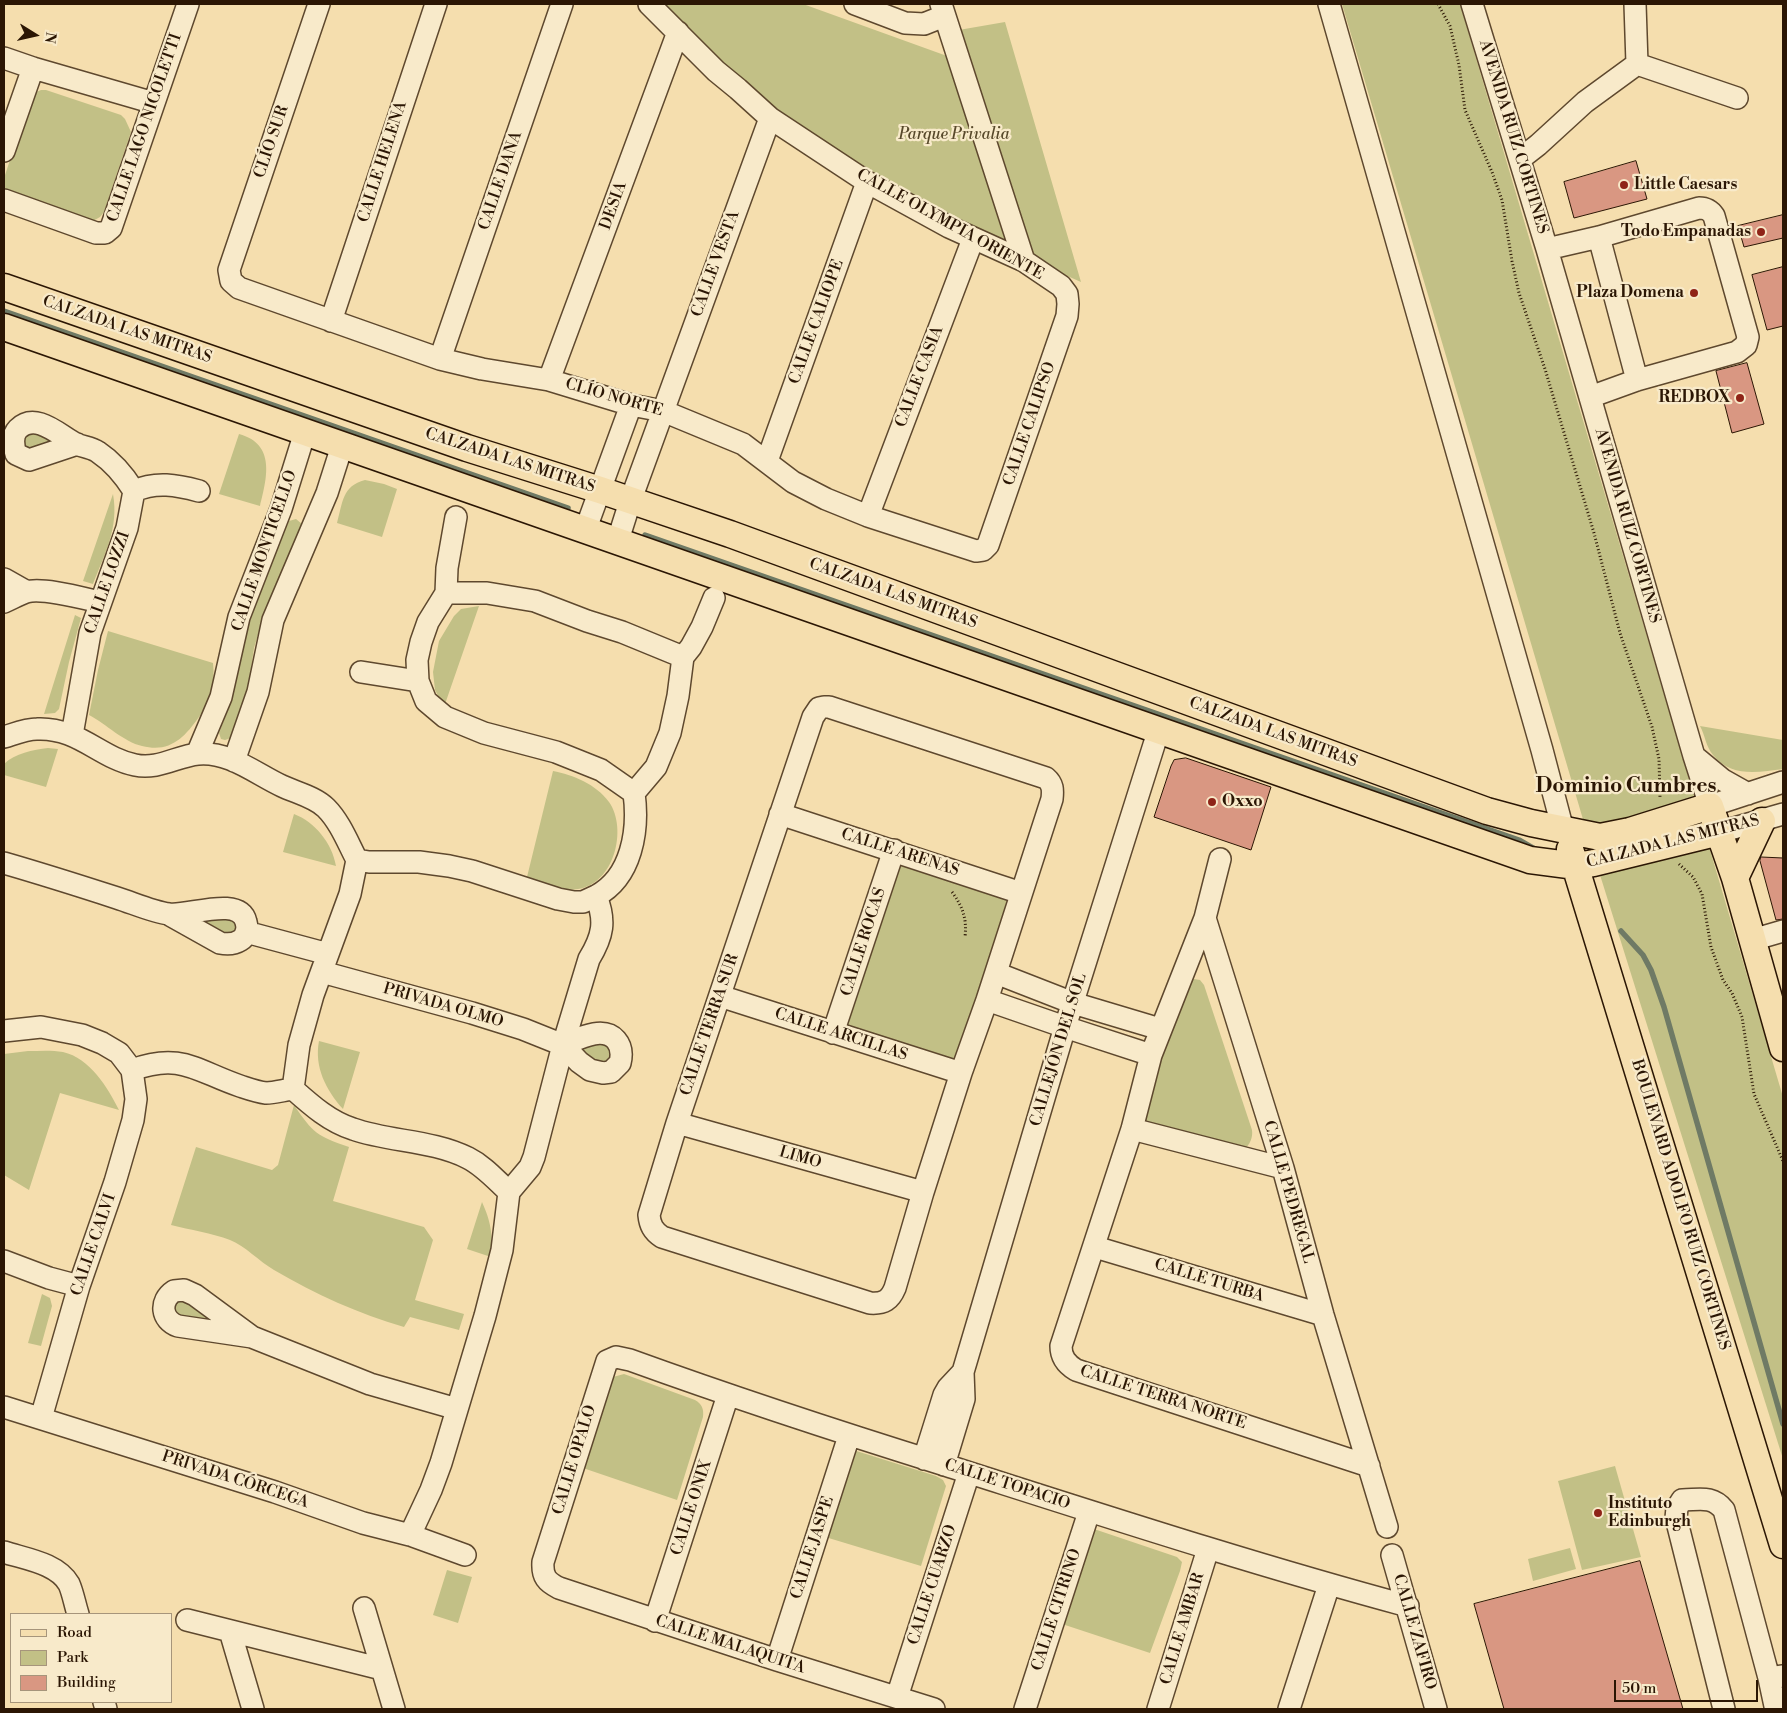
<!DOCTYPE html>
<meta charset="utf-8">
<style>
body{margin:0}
#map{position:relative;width:1787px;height:1713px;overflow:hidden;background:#f5deae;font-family:"Libre Bodoni",serif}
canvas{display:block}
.frame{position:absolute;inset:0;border:5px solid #2b1604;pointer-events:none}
.legend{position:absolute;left:10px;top:1613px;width:162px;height:90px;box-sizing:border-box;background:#f8eaca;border:1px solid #a6957b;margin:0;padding:6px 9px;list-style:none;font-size:15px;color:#2b1604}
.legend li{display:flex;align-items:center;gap:10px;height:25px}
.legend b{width:25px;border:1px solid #a6957b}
.north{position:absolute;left:10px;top:10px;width:50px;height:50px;-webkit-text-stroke:4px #f8eaca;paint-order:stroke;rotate:100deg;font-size:14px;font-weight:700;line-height:20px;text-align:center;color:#2b1604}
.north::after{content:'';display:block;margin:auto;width:18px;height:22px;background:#2b1604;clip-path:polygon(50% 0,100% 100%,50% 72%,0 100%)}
.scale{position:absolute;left:1614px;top:1680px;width:144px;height:22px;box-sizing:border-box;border:2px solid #2b1604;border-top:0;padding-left:6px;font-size:15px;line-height:18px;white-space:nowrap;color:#2b1604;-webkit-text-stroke:4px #f8eaca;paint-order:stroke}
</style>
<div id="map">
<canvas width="1787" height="1713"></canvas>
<div class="frame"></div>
<ul class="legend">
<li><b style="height:6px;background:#f5deae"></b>Road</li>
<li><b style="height:14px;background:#c2c086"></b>Park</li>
<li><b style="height:14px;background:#d99782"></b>Building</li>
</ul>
<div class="north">N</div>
<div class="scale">50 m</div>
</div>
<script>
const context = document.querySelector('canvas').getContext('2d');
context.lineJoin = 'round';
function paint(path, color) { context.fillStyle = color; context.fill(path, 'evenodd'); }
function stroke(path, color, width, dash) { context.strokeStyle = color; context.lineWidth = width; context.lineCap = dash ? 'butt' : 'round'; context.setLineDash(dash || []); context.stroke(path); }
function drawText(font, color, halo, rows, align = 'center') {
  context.font = font + ' "Libre Bodoni",serif'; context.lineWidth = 4.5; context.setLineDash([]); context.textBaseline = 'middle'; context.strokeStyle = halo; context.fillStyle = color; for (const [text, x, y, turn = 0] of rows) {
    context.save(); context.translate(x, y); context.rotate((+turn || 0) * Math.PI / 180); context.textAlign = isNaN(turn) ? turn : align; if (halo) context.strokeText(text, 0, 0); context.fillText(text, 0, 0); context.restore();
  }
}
paint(new Path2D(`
 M 656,4 L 803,4 L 947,56 L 953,31 L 1005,22 L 1081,282 L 956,227 L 778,117 Z
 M 1342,4 L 1460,4 L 1783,1097 L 1783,1459 L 1590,843 Z
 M 41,90 L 46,90 L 121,115 L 125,119 L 131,132 L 104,212 L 100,217 L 93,221 L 8,192 L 4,186 L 4,178 L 31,97 L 34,93 Z
 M 28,428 L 68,443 L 30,454 L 18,439 Z
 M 239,434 C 276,444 267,478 260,506 L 219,494 Z
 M 365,480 L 384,484 L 397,489 L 382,537 L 337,523 C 343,502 342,486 365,480 Z
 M 113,494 C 119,528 105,553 93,584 L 83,581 Z
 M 296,519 L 302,524 L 303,529 L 264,614 L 254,648 L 248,689 L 231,738 L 225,740 L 221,739 L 219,733 L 232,700 L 237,670 L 254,596 L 289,521 Z
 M 479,606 L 444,707 L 435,690 L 433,672 L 439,641 L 454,616 L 461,609 Z
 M 75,615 L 81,618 L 69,662 L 59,709 L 55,713 L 44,714 Z
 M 108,631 L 213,663 C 214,673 214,683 211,693 C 209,702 204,710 199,717 C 184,738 170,753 142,746 C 124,742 106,724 89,715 L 98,670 Z
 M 1700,726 L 1783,740 L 1783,769 C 1759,772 1731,778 1713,755 C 1706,747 1705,735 1700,726 Z
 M 48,748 L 58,749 L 46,787 L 4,775 L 4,764 C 15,753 33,750 48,748 Z
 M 553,771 C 573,775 596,784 609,802 C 628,829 614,884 578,889 C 561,892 542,884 527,877 Z
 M 294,814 C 315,822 332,843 336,866 L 283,852 Z
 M 894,850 L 1021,893 L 961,1073 L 833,1033 Z
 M 223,913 L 240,925 L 231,939 L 188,919 Z
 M 1194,979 L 1200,980 L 1204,985 L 1252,1130 C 1253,1138 1250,1144 1244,1150 L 1149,1124 L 1144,1120 L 1141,1109 L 1186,980 Z
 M 581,1040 L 616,1043 L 609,1067 L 574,1054 Z
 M 319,1041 L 360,1052 L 343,1109 C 326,1090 314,1067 319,1041 Z
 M 28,1051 C 39,1051 52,1050 63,1052 C 90,1058 108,1088 119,1110 L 60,1093 L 29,1190 L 4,1175 L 4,1054 Z
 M 294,1105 C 313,1133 317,1136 349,1147 L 333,1201 L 424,1227 L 433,1240 L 415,1300 L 464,1314 L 459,1330 L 410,1317 L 404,1327 C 359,1314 315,1294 274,1270 C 260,1262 244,1245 230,1240 C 212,1233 190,1230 171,1225 L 196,1147 L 272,1170 L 278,1165 Z
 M 482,1202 C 491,1222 493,1234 491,1257 L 467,1249 Z
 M 42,1294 L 50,1298 L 52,1306 L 41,1346 L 28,1343 Z
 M 184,1299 L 215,1324 L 193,1327 L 167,1309 L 170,1304 Z
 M 624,1374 L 695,1400 C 702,1404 704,1409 703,1417 L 677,1500 L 580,1467 L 613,1377 Z
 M 850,1449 L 936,1476 L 943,1480 L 946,1486 L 921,1566 L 822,1536 Z
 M 1615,1466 L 1641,1557 L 1582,1570 L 1558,1481 Z
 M 1094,1529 L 1177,1557 L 1182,1562 L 1180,1571 L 1150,1653 L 1059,1623 Z
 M 1570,1548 L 1576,1569 L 1533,1581 L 1528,1559 Z
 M 447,1570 L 472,1577 L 458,1623 L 433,1615 Z`), '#c2c086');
stroke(new Path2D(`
 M 4,311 L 568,508
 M 645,535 L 1519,840 L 1538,851
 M 1621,931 L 1643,955 L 1651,970 L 1664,1007 L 1783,1424`), '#6f7a65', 5.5);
const building = new Path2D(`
 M 1636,161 L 1647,199 L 1574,218 L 1564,182 Z
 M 1783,215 L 1783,238 L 1744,247 L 1738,226 Z
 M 1783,267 L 1783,326 L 1767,330 L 1752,275 Z
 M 1747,363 L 1764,424 L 1732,433 L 1716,371 Z
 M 1186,758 L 1271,787 L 1251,850 L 1154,817 L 1171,766 L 1174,760 Z
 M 1761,857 L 1783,858 L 1783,919 L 1776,920 L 1760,861 Z
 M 1640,1561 L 1683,1709 L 1504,1709 L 1474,1604 Z`);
paint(building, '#d99782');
stroke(building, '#2b1604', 1);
const minor = new Path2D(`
 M 319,4 L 229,270 L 231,281 L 239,288 L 440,359 L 482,369 L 549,380 L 631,405 L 663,411 L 743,444 L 793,482 L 826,499 L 868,516 L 976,551 L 983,550 L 988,545 L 1067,316 L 1068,304 L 1067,294 L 1061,286 L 1024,261 L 949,227 L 867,182 L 770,118 L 738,89 L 716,71 L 649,4
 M 855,4 L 905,23 L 924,24 L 944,16
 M 941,4 L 1024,261
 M 1329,4 L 1542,750 L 1563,830
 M 1472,4 L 1547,249 L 1694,756 L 1710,806 L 1783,782
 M 1635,4 L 1637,64
 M 4,58 L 33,68 L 154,103
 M 4,151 L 33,68
 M 1520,159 L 1538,145 L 1585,102 L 1637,64 L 1737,98
 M 4,200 L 96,233 L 105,233 L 111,228 L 188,4
 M 1599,237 L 1637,380
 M 1547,249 L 1599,237 L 1699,208 C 1706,208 1710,210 1714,216 L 1748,337 L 1746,345 L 1737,352 L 1637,380 L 1590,397
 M 331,321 L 436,4
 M 440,359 L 562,4
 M 549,380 L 678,32
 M 77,444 L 29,460 L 16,454 C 13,446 12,435 18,429 C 36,411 60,436 76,444 C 83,447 91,447 98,452 C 113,462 124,475 134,491
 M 767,461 L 867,182
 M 134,491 C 156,481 177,485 199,491
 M 868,516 L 973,239
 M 456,517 L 447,568 L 446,593 L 428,622 L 421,642 L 417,660 L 418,681 L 426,701 L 445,717 L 484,733 L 556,752 L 601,770 L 634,793
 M 585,531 L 631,405
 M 617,543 L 630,502 L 770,118
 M 4,579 L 27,592
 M 446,593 L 487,593 L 535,601 L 587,621 L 622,632 L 683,657
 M 4,602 C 11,599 18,595 26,592 C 42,587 82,598 100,602
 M 361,672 L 418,681
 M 824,707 L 829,707 L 1046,778 C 1053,784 1053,790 1052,799 L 987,1000 L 961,1073 L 923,1192 L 895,1288 C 890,1300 884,1304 870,1303 L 662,1237 C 653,1231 650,1225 649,1215 L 677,1123 L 813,717 L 819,708 Z
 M 72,735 L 90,633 L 127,528 L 134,491
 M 4,737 C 14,734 26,729 37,729 C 78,727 100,758 135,765 C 158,770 177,756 198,754 C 229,751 256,774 282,786 C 297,793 315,797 326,808 C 340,822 348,843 357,860 L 369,862 L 419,862 L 449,866 L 472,871 L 558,899 L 574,902 L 583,902 L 596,896
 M 197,754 L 221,697 L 239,617 L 281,509 L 305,432
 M 1694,756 L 1723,780 L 1748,794
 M 234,761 L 258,692 L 273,620 L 327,493 L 342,446
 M 780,814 L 1021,893
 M 1720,832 L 1783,814
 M 1220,859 L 1205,918 L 1151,1055 L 1132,1129 L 1061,1346 C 1061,1357 1066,1364 1076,1370 L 1369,1466
 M 4,863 C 42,874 80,886 117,898 C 133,903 153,912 169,914 C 187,917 240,895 246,922 C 251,940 234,946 220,943 L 170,915
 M 1205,918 L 1283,1168 L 1323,1315 L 1387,1527
 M 246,932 L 328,954
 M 1752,940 L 1783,931
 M 322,972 L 472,1013 L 523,1029 L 563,1045 L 579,1062 L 590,1070 L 603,1073 L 611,1072 L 620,1063 C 622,1055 622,1047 616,1040 C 603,1025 578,1039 563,1045
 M 996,973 L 1073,1003 L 1160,1029
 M 720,996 L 961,1073
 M 987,1000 L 1065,1027 L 1151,1055
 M 4,1031 L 41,1027 L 82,1035 L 102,1043 L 119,1053 L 132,1070
 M 833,1033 L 894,850
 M 132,1070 C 181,1052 196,1071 240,1086 C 249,1089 257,1092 266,1093 C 275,1093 284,1090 293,1089 C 311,1105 330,1122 353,1129 C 390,1142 432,1140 468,1158 C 484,1166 496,1180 509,1192
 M 293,1089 L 299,1045 L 313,995 L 350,894 L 357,860
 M 677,1123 L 923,1192
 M 1132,1129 L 1283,1168
 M 1095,1247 L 1323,1315
 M 4,1261 L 49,1278 L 79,1286
 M 252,1337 L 195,1295 L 184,1290 L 174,1291 C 159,1301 161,1320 178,1326 L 252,1337 L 370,1384 L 457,1409
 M 4,1407 L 275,1492 L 363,1523 L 410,1535 L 465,1555
 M 41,1418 L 79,1286 L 115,1182 L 133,1120 L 136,1099 L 132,1070
 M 924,1459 L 944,1395 L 948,1388 L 963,1372
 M 944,1465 L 964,1399 L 963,1372 L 1065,1027 L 1159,729
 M 410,1535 L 431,1490 L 441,1463 L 485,1316 L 502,1250 L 509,1192 L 530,1167 L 534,1157 L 563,1045 L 589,959 C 603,936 606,921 596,896 C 632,877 639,830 634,793 L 656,767 L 670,733 L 678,696 L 683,657 L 691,647 L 702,627 L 714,598
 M 4,1552 C 25,1559 57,1563 69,1584 C 73,1593 75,1605 78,1614
 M 1392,1555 L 1436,1709
 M 364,1608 L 394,1709
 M 187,1620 L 382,1669
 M 655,1621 L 728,1395
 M 230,1631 L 253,1709
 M 777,1660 L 849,1436
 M 1769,1678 L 1775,1706
 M 897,1697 L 969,1473
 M 104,1702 L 106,1709
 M 934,1709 L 777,1660 L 559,1588 C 547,1582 542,1577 543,1562 L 607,1361 L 616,1357 L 630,1360 C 735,1398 839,1432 945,1465 C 1099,1514 1252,1564 1408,1606
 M 1025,1709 L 1089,1512
 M 1158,1709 L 1208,1549
 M 1289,1709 L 1329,1585
 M 1724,1709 L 1676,1518 L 1677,1508 L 1682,1500 C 1699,1500 1712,1495 1724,1510 L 1769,1678 L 1783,1676`);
const major = new Path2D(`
 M 4,287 L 467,448 L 600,490 L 730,534 L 1487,811 L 1531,823 L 1600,837 L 1630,831 L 1710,806 L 1735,878 L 1783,1048
 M 4,327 L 1530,860 L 1576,866 L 1594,863 L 1720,832
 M 1570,849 L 1783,1545
 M 1735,878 L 1762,821`);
stroke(minor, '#5e482e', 24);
stroke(major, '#2b1604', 29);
stroke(new Path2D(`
 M 1438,4 L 1450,26 L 1459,65 L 1465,110 L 1492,172 L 1502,200 L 1512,261 L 1519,293 L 1545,369 L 1594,533 L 1620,633 L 1652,727 L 1659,759 L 1660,798
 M 1679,864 L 1693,877 L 1702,894 L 1711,947 L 1723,980 L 1732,993 L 1742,1017 L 1754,1094 L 1783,1161
 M 952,892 C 963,907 967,919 965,937`), '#2b1604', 3, [1, 2.5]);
stroke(minor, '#f8eaca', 21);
stroke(major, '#f5deae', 26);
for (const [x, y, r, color] of [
 [1624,185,5,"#8f2418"],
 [1761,232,5,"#8f2418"],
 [1694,293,5,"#8f2418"],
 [1740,398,5,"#8f2418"],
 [1212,802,5,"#8f2418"],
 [1598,1513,5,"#8f2418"]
]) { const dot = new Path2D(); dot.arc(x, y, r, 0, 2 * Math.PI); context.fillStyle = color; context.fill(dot); stroke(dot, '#f8eaca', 2); }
drawText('16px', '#2b1604', '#f8eaca', [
 ["CALLE LAGO NICOLETTI",145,128,-71],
 ["AVENIDA RUIZ CORTINES",1513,137,73],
 ["CLÍO SUR",272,142,-71],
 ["CALLE HELENA",383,162,-72],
 ["CALLE DANA",501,181,-71],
 ["DESIA",614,206,-70],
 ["CALLE OLYMPIA ORIENTE",950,225,29],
 ["CALLE VESTA",716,264,-70],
 ["CALLE CALIOPE",817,322,-70],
 ["CALZADA LAS MITRAS",127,330,19],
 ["CALLE CASIA",920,377,-69],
 ["CLÍO NORTE",614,398,16],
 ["CALLE CALIPSO",1030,424,-71],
 ["CALZADA LAS MITRAS",510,461,18],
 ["AVENIDA RUIZ CORTINES",1627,526,74],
 ["CALLE MONTICELLO",265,551,-71],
 ["CALLE LOZZI",108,583,-71],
 ["CALZADA LAS MITRAS",893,594,20],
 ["CALZADA LAS MITRAS",1273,733,20],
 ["CALZADA LAS MITRAS",1673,842,-14],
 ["CALLE ARENAS",900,853,18],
 ["CALLE ROCAS",864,942,-72],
 ["PRIVADA OLMO",443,1006,16],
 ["CALLE TERRA SUR",710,1025,-71],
 ["CALLE ARCILLAS",841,1035,18],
 ["CALLEJÓN DEL SOL",1059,1050,-73],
 ["LIMO",800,1158,16],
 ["CALLE PEDREGAL",1288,1192,74],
 ["BOULEVARD ADOLFO RUIZ CORTINES",1680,1205,73],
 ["CALLE CALVI",94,1245,-71],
 ["CALLE TURBA",1209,1281,17],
 ["CALLE TERRA NORTE",1163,1398,18],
 ["CALLE OPALO",575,1460,-73],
 ["PRIVADA CÓRCEGA",235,1480,18],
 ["CALLE TOPACIO",1007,1485,18],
 ["CALLE ONIX",692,1508,-72],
 ["CALLE JASPE",813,1548,-72],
 ["CALLE CUARZO",933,1585,-72],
 ["CALLE CITRINO",1057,1610,-72],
 ["CALLE AMBAR",1183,1629,-73],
 ["CALLE ZAFIRO",1414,1632,74],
 ["CALLE MALAQUITA",730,1645,18]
]);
drawText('italic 16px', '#58492b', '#f8eaca', [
 ["Parque Privalia",954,135]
]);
drawText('bold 16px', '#2b1604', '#f8eaca', [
 ["Little Caesars",1634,185],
 ["Todo Empanadas",1751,232,"right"],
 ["Plaza Domena",1684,293,"right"],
 ["REDBOX",1730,398,"right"],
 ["Oxxo",1222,802],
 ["Instituto",1608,1504],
 ["Edinburgh",1608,1522]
], 'left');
drawText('bold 21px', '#2b1604', '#f8eaca', [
 ["Dominio Cumbres",1626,787]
]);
</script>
